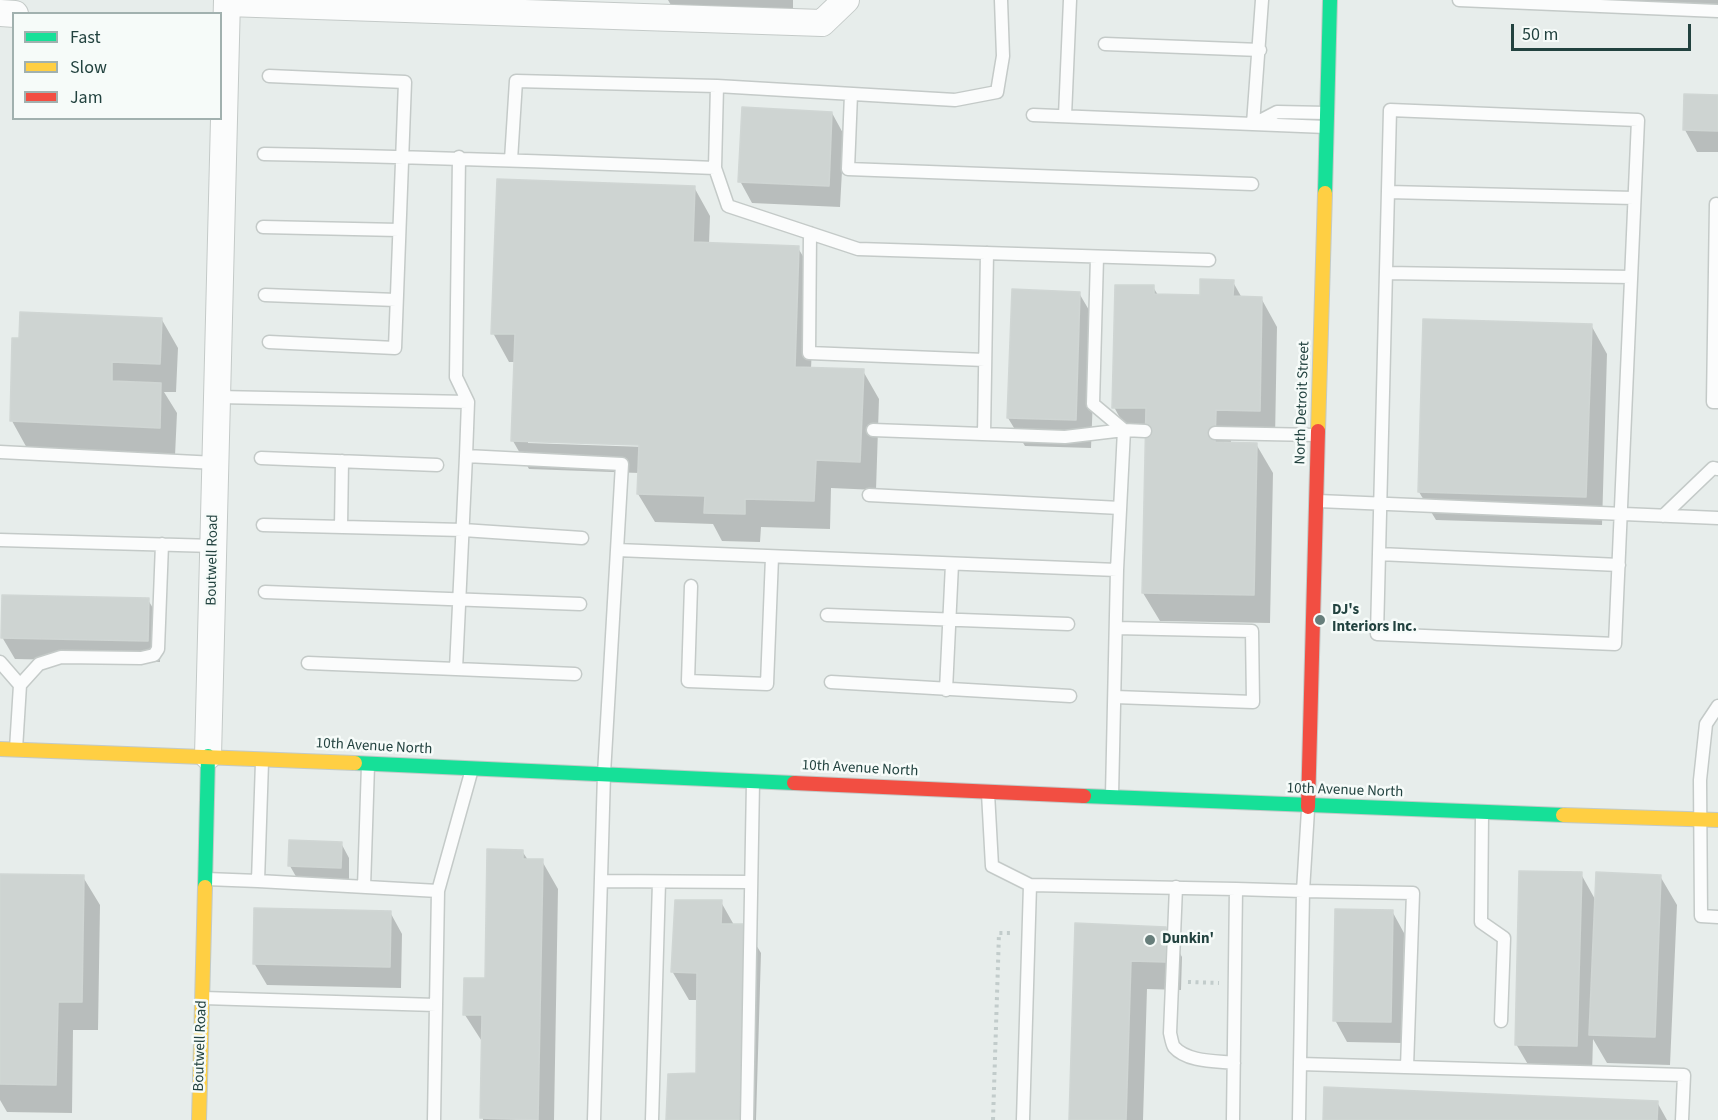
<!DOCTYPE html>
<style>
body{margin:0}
#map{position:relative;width:1718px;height:1120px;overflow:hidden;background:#e7edeb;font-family:"Source Sans 3",sans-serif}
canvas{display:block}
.legend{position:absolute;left:12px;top:12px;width:210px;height:108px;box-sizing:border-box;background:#f6fbf9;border:2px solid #a1b1af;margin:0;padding:8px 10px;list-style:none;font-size:18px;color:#22423f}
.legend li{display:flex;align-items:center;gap:12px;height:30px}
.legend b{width:30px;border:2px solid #a1b1af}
.scale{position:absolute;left:1511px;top:24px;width:180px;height:27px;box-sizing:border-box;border:3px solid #22423f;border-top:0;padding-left:8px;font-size:18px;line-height:21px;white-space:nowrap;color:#22423f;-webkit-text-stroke:4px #f6fbf9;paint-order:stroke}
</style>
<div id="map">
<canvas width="1718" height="1120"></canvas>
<ul class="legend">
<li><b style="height:8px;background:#16e098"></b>Fast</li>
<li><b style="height:8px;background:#ffcf43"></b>Slow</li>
<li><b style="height:8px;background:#f24e42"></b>Jam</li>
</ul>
<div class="scale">50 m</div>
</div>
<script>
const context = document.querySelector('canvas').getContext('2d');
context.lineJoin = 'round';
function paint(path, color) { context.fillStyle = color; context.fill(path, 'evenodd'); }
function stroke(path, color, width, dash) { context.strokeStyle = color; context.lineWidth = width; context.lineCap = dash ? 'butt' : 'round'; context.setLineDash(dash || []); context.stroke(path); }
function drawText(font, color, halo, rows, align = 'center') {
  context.font = font + ' "Source Sans 3",sans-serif'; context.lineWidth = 5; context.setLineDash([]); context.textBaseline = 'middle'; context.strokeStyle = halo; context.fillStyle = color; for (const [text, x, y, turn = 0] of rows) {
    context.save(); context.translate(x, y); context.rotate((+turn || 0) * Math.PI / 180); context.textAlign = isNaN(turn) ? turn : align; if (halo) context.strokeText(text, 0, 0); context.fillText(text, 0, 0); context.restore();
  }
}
paint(new Path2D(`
 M 668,0 L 793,0 L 793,8 L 769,8 L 769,11 L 672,7 Z
 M 1461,0 L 1718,0 L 1718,15 L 1465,6 Z
 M 1718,97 L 1718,152 L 1697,152 L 1685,130 Z
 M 832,113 L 844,135 L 840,207 L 752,203 L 740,181 Z
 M 694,187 L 710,216 L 709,244 L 798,248 L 815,276 L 811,369 L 863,371 L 879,399 L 876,490 L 831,488 L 830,529 L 761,527 L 760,542 L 722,541 L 713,524 L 655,522 L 638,494 L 639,473 L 529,469 L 513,441 L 516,362 L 509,362 L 493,333 ZM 528,440 L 646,444 L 646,447 L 528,443 Z
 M 1233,282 L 1242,298 L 1261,298 L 1277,327 L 1275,439 L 1231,438 L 1231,444 L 1256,444 L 1273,473 L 1270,623 L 1160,621 L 1143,593 L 1147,436 L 1130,436 L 1114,407 L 1153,287 L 1158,295 L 1201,296 Z
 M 1079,293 L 1096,322 L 1091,448 L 1025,446 L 1008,418 Z
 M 162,320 L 178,348 L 176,392 L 164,392 L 177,413 L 175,456 L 28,450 L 12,421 L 13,339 Z
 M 1591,325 L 1607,354 L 1602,525 L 1436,520 L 1419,492 Z
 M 148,600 L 161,621 L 160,662 L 15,659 L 2,637 Z
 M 341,843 L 349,858 L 349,882 L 298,880 L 290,866 Z
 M 522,851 L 528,860 L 542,861 L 558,889 L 554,1120 L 483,1120 L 483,1043 L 465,1015 L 486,980 Z
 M 1581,874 L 1596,901 L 1660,876 L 1677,905 L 1670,1065 L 1607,1063 L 1593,1039 L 1592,1074 L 1533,1073 L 1516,1044 Z
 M 0,875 L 83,877 L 100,905 L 98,1030 L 73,1030 L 72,1113 L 7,1112 L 0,1100 Z
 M 721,902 L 734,925 L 744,925 L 761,953 L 756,1120 L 667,1120 L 698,1075 L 699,1000 L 689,1000 L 672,971 Z
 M 1392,911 L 1404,933 L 1403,1043 L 1347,1042 L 1335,1020 Z
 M 390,912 L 402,934 L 401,988 L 267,985 L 254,963 Z
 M 1077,925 L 1166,928 L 1182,957 L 1181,990 L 1147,989 L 1143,1120 L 1070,1120 Z
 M 1657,1102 L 1667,1120 L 1325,1120 Z`), '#0003');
const building = new Path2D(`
 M 1684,94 L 1718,95 L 1718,131 L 1683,130 Z
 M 742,107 L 832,112 L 829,186 L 738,182 Z
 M 497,179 L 695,186 L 693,242 L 799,246 L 795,367 L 864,369 L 860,462 L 816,460 L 814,501 L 745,499 L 745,514 L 704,513 L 705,496 L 637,494 L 639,445 L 511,441 L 515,334 L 491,334 Z
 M 1200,279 L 1234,280 L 1233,296 L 1262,297 L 1260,411 L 1216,410 L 1215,442 L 1257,443 L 1254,595 L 1142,593 L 1146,408 L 1112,408 L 1115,285 L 1154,285 L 1154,294 L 1200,295 Z
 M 1012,289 L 1080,292 L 1076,420 L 1007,418 Z
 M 20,312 L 162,318 L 160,364 L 112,362 L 112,381 L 161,383 L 160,428 L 10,421 L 12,338 L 19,338 Z
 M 1423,319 L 1592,324 L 1586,497 L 1418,492 Z
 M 2,595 L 149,598 L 148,641 L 1,638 Z
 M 289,840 L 342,842 L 341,868 L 288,866 Z
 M 487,849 L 523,850 L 523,859 L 543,859 L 538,1120 L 480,1118 L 482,1015 L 463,1015 L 464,978 L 485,978 Z
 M 1519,871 L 1582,872 L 1577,1046 L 1515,1045 Z
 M 1596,872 L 1661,875 L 1655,1037 L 1589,1035 Z
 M 0,874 L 84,875 L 82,1002 L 58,1002 L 56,1085 L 0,1084 Z
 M 675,900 L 722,900 L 721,924 L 745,924 L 740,1120 L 666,1120 L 668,1074 L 696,1073 L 697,973 L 671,972 Z
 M 254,908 L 391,911 L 390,967 L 253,964 Z
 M 1335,909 L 1393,910 L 1391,1022 L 1333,1021 Z
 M 1075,923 L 1166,927 L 1166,962 L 1131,961 L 1126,1120 L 1069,1120 Z
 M 1324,1087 L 1658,1101 L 1657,1120 L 1323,1120 Z`);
paint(building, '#ced4d2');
stroke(building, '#d0d6d4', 1.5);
const lane = new Path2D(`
 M 1459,0 L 1718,11
 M 1105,44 L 1260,50
 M 269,76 L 405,82 L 395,348 L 269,342
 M 717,86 L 955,100 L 997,92 L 1003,56 L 1001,0
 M 851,94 L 848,169 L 1252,184
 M 1390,110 L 1638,120 L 1615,644 L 1377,634 Z
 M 1033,115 L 1326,127
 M 1065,116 L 1070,0
 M 1253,124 L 1262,0
 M 1254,124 L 1277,112 L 1327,113
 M 264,154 C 415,157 565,162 715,168 L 717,86 L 516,81 L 511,160
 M 459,157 L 456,377 L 468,402
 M 715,168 L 728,206 L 858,249 L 1209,260
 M 1388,192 L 1634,198
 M 1716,204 L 1713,402 L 1718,402
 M 263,227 L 399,230
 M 810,233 L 809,353 L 985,360
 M 1097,257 L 1093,404 L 1124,430 L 1117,570
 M 1386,273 L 1631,277
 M 265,295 L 396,300
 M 218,397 L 468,402 L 466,456 L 622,464 L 604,774 L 594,1120
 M 873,430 L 1065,437 L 1124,430 L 1145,431
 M 1215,433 L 1316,435
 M 984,434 L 987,253
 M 0,452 L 216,463
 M 466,456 L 456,669 L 575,674
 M 261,458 L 437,465
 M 869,495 L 1120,508
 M 1318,501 L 1718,518
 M 1663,516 L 1713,468 L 1718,469
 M 263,525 L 463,530 L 582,538
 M 341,527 L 342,461
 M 0,540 L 214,546
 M 617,550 L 1117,570 L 1112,795
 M 1379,554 L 1619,565
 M 691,586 L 688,681 L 767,684 L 772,557
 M 265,592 L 580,604
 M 827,615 L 1068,624
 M 0,662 L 20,685 L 16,749
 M 308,663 L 456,669
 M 831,682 L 1070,696
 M 20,685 L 39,664 L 61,657 L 141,658 L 154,655 L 158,649 L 162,544
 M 946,690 L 952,564
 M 1115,697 L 1253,702 L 1252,631 L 1116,628
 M 1718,706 L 1706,724 L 1700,780 L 1701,916 L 1718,917
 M 262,762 L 258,881 L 438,891
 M 988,793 L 992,866 L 1030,885 L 1023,1120
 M 1482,814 L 1481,922 L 1504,938 L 1501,1021
 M 206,879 L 258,881
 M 602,881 L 749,882
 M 1030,885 L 1236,889
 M 364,887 L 368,765
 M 1176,887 L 1170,1033 C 1171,1037 1172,1044 1174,1047 C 1187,1062 1216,1061 1234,1063
 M 203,998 L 436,1005
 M 1300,1064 L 1684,1075 L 1682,1120
 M 434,1120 L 438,891 L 472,769
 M 652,1120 L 659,882
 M 747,1120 L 753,782
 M 1233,1120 L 1236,889 L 1303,891 L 1308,810
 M 1299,1120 L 1303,891 L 1413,893 L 1407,1067`);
const street = new Path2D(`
 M 227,3 L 822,23 L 846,0
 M 0,13 L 15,14
 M 208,756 L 227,0`);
const fast = new Path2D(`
 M 1325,193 L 1330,0
 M 355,763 L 794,783
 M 1084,796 L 1563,815
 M 205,887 L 208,756`);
const slow = new Path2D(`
 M 1318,431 L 1325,193
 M 0,749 L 355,763
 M 1563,815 L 1718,820
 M 199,1120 L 205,887`);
const jam = new Path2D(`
 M 794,783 L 1084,796
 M 1308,807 L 1318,431`);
stroke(lane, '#c4cac8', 15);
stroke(street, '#c4cac8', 28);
stroke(fast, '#c2cac8', 16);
stroke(slow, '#c2cac8', 16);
stroke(jam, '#c2cac8', 16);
stroke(new Path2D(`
 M 1188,982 L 1219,983
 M 993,1120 L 999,933 L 1012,933`), '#c2cccb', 4, [3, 4.5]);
stroke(lane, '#fbfcfc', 12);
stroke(street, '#fbfcfc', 26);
stroke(fast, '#16e098', 14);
stroke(slow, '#ffcf43', 14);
stroke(jam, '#f24e42', 14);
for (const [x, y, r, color] of [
 [1320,620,6,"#677e7b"],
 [1150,940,6,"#677e7b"]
]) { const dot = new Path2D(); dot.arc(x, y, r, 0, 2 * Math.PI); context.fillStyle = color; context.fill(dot); stroke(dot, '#f6fbf9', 2); }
drawText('15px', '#22423f', '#f6fbf9', [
 ["North Detroit Street",1303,403,-88],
 ["Boutwell Road",213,560,-89],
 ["10th Avenue North",374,747,3],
 ["10th Avenue North",860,769,3],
 ["10th Avenue North",1345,791,2],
 ["Boutwell Road",201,1046,-88]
]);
drawText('bold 15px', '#22423f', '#f6fbf9', [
 ["DJ's",1332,611],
 ["Interiors Inc.",1332,628],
 ["Dunkin'",1162,940]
], 'left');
</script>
